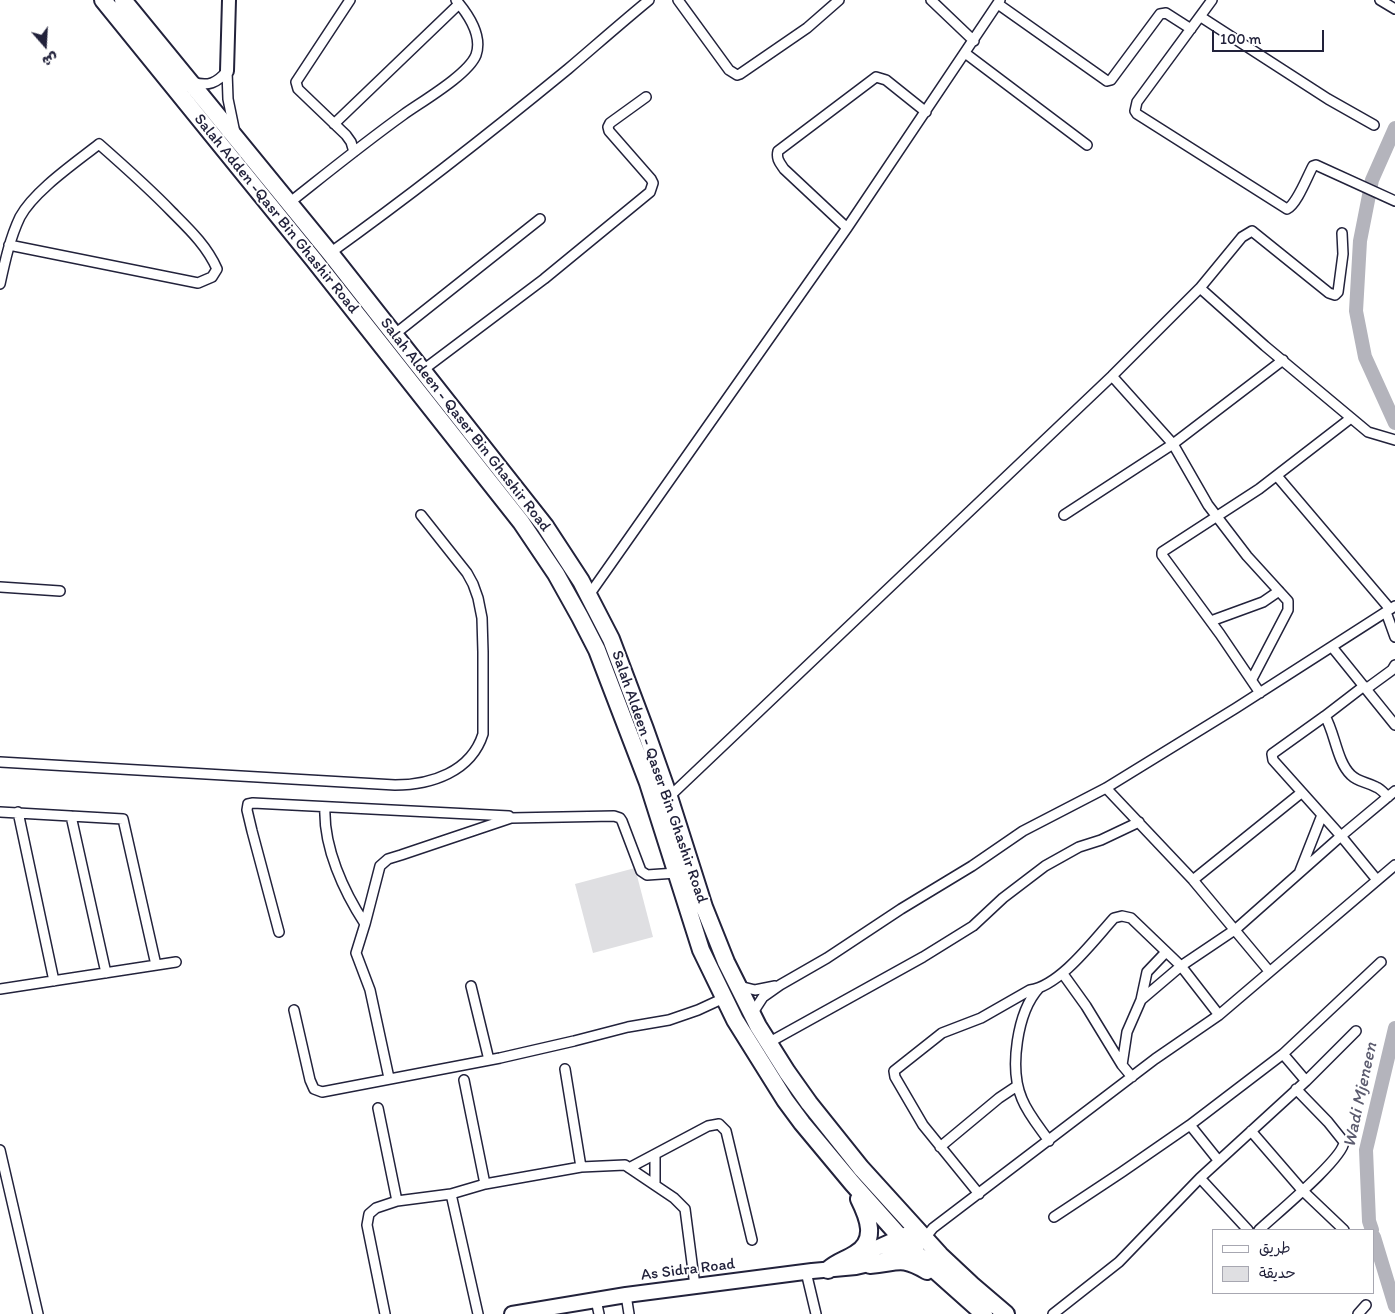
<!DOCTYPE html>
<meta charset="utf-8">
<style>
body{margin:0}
#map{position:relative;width:1395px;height:1314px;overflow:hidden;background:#fff;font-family:Itim,"Playpen Sans Arabic",sans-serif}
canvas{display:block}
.legend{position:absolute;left:1212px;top:1229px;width:162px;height:65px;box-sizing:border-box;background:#fff;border:1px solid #a7a7b1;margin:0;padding:6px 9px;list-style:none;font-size:15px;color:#22223b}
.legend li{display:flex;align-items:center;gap:10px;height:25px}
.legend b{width:25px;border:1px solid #a7a7b1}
.north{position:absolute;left:20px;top:20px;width:50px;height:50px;-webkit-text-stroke:4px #fff;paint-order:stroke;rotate:161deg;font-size:14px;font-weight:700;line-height:20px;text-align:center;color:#22223b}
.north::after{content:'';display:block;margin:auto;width:18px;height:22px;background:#22223b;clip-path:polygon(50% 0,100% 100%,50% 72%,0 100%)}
.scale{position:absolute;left:1212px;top:30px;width:112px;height:22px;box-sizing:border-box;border:2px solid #22223b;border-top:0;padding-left:6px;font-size:15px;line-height:18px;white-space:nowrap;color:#22223b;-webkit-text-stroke:4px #fff;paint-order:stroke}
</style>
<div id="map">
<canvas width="1395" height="1314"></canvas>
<ul class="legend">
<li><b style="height:6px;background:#fff"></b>طريق</li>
<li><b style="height:14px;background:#dfdfe2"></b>حديقة</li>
</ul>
<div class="north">ش</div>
<div class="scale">100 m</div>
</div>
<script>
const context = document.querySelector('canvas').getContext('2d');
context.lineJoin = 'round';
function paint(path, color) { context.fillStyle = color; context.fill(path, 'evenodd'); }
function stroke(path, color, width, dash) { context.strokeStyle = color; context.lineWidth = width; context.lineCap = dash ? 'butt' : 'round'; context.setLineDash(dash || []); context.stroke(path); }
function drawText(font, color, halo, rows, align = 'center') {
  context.font = font + ' Itim,sans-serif'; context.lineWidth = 4; context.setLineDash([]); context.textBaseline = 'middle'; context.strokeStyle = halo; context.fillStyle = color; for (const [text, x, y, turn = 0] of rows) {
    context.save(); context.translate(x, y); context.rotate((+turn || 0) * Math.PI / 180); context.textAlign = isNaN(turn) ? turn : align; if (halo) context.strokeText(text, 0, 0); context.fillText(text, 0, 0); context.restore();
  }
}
paint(new Path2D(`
 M 635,868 L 653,937 L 593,953 L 575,884 Z`), '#dfdfe2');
stroke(new Path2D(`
 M 1395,128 L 1372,180 L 1360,241 L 1356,311 L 1365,357 L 1395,423
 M 1372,1230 L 1369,1221 L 1366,1150 L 1395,1028
 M 1374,1237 L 1395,1306`), '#b4b4bc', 14);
const street = new Path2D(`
 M 350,0 L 296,82 L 298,89 L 346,135 L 351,142 L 354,152
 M 678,0 L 729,70 L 737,75 L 740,74 L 807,28 L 839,0
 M 931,0 L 974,41
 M 1212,0 L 1137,102 L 1135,111 L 1137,114 L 1287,209 C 1297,204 1307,177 1313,166 L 1316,165 L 1395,201
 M 1380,0 L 1395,9
 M 998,4 L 1107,81 L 1111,80 L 1160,14 L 1166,13 L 1191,29
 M 1201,17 L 1328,99 L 1374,125
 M 965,53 L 1087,145
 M 227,71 L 228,99 L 235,133
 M 193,82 C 208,87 217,83 227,71
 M 334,124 L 459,4
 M 289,203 C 327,173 364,143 403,115 C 421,102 468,75 476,55 C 483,35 468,14 456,0
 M 847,228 L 784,169 C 780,163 776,159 778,151 L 876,77 L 886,80 L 926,112
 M 330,253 C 411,195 490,133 568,69 C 595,46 621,23 649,0
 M 0,284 C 5,261 10,238 20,217 C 34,191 75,163 99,144 C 124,166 149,188 172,212 C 189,229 207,246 217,269 L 212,277 L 198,283 L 9,245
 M 1200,288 L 1242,237 L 1252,231 L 1329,293 L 1335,295 L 1338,292 L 1343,254 L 1342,233
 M 395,334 L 540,219
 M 423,370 L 544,279 L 650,192 L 653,183 L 651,179 L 609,131 L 608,127 L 610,123 L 646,97
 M 1112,376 L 1173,444 L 1208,505 L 1247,556 L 1288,601 L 1288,610 L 1252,679
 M 1277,476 L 1390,609
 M 1064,515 L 1173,444 L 1283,360
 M 0,587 L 60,591
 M 589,595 L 847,228 L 1000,0
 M 1386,612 L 1395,637
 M 1211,621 L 1263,602 L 1279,591
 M 1332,647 L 1395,725
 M 1364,686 L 1325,716 C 1335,733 1337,762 1351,775 C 1358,782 1367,782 1376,787 C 1381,789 1384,793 1388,797
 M 1366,689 L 1392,670 L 1395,665
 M 1260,693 L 1220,634 L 1162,555 L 1162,552 L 1259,489 L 1351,418
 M 1325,716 L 1272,754 L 1273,760 L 1341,836 L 1377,880
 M 0,762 L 395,785 C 431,785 471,772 483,734 L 483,652 L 482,618 L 478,598 L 473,584 L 467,573 L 421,515
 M 1106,788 L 1193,880 L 1269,971
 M 669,797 L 1112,376 L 1200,288 L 1265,346 L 1368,432 L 1395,440
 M 325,807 C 323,847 344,892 365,924
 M 0,812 L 123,819 L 156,965
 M 18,812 L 54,981
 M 71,816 L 106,973
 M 1300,871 L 1322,815
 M 1193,880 L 1301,793
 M 279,932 L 252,831 L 247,810 L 248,804 L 253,803 L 509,816
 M 1063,974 L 1086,1006 L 1122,1065 L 1132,1077
 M 471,986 L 489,1060
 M 739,986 L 755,990 L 775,986
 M 1039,988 C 1017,1012 1009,1069 1022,1099 C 1028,1114 1040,1128 1049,1141
 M 0,989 L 176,962
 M 1141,1000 L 1147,972 L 1166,952
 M 294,1010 L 310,1080 L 314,1089 L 322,1092 L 500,1058 L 574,1041 L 628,1027 L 669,1020 L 698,1010 L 724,998
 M 752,1014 L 763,997 L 780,985 L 827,958 L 901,909 L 972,866 L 1023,831 L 1106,788 L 1236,708 L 1395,606
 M 1219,1015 L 1181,966 L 1236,929 L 1341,836 L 1395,791
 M 768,1043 L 923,957 L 973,926 L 1003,898 L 1045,866 L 1079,847 L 1101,840 L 1139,822
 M 1283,1054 L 1306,1081
 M 565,1069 L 581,1167
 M 389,1078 L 370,990 L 356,953 L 365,924 L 380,866 L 388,859 L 401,855 L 511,818 L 614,816 L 620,818 L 622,821 L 641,871 L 647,875 L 676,873
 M 464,1080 L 485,1184
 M 378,1108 L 397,1201
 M 1251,1131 L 1302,1190 L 1344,1230
 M 940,1147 L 999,1098 L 1017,1086
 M 0,1150 L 38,1314
 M 1218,1160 L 1190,1125 L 1283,1054 L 1381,962
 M 629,1168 L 708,1126 L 719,1124 L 726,1131 L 752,1240
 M 1200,1178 L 1248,1230
 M 655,1184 L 655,1155
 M 451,1194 L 478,1314
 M 979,1194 L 923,1125 L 895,1077 L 894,1071 L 942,1033 L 981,1018 L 1030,990 C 1060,986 1094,940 1114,918 L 1122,916 L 1131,918 L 1181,966 L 1141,1000 L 1127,1032 L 1122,1065
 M 1054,1217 L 1122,1172 L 1190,1125
 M 1259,1230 C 1275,1215 1343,1159 1344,1142 L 1328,1122 L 1296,1089
 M 925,1238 L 933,1228 L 1155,1059 L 1219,1015 L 1395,865
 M 806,1272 L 816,1314
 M 626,1295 L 629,1314
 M 596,1300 L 599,1314
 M 385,1314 L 367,1225 L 369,1214 L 376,1208 L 397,1201 L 451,1194 L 485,1184 L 581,1167 L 625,1165 L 674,1198 L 685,1209 L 695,1286
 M 1053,1314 L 1119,1262 L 1200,1178 L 1306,1081 L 1356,1031
 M 1358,1314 L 1366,1305`);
const secondary = new Path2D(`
 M 227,71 L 229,0`);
const primary = new Path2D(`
 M 854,1258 L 910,1233
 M 512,1314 L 626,1295 L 812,1271 L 856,1267 L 882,1261 L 918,1244`);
const highway = new Path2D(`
 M 103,0 L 314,260 L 521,522 L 556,574 L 580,617 L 597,650 L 648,783 L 701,950 L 735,1020 L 785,1100 L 802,1123 L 852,1183 L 910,1248 L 984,1314
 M 123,0 L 330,253 L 545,526 L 581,581 L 611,639 L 645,729 L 669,797 L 704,907 L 726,962 L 758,1026 L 787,1072 L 809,1103 L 861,1168 L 940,1255 L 972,1285 L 1006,1314
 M 870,1265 C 898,1263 900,1255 927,1271
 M 828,1270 C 836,1262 846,1260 855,1254 C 878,1241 868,1217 859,1199`);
stroke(street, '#22223b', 12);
stroke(secondary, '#22223b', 16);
stroke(primary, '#22223b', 18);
stroke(highway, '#22223b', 20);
stroke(street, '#fff', 9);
stroke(secondary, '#fff', 12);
stroke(primary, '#fff', 14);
stroke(highway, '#fff', 16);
drawText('16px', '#22223b', '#fff', [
 ["Salah Adden -Qasr Bin Ghashir Road",276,214,51],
 ["Salah Aldeen - Qaser Bin Ghashir Road",465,425,52],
 ["Salah Aldeen - Qaser Bin Ghashir Road",659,777,71],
 ["As Sidra Road",688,1270,-7]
]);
drawText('italic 18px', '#5c5c6f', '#fff', [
 ["Wadi Mjeneen",1361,1095,-78]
]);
</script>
